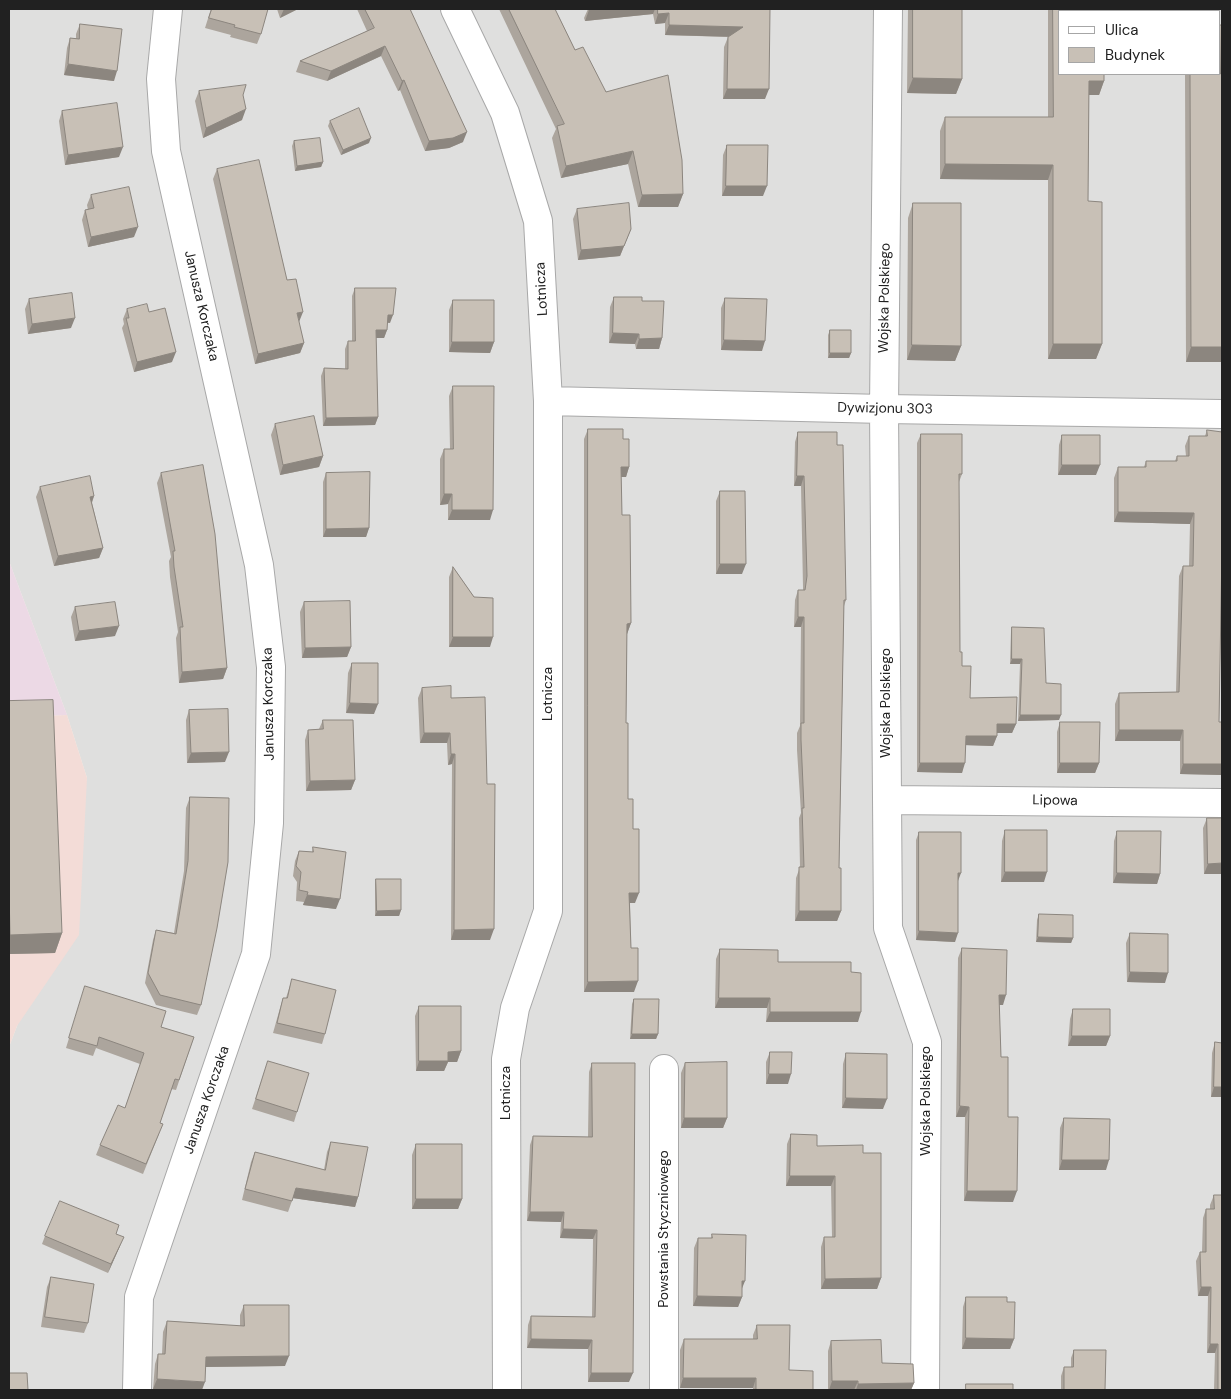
<!DOCTYPE html>
<style>
body{margin:0}
#map{position:relative;width:1231px;height:1399px;overflow:hidden;background:#f2f0e8;font-family:"DM Sans",sans-serif}
canvas{display:block}
.frame{position:absolute;inset:0;border:10px solid #212121;pointer-events:none}
.legend{position:absolute;left:1058px;top:10px;width:162px;height:65px;box-sizing:border-box;background:#fff;border:1px solid #a6a6a6;margin:0;padding:6px 9px;list-style:none;font-size:15px;color:#212121}
.legend li{display:flex;align-items:center;gap:10px;height:25px}
.legend b{width:25px;border:1px solid #a6a6a6}
</style>
<div id="map">
<canvas width="1231" height="1399"></canvas>
<div class="frame"></div>
<ul class="legend">
<li><b style="height:6px;background:#fff"></b>Ulica</li>
<li><b style="height:14px;background:#c8c0b6"></b>Budynek</li>
</ul>
</div>
<script>
const context = document.querySelector('canvas').getContext('2d');
context.lineJoin = 'round';
function paint(path, color) { context.fillStyle = color; context.fill(path, 'evenodd'); }
function stroke(path, color, width, dash) { context.strokeStyle = color; context.lineWidth = width; context.lineCap = dash ? 'butt' : 'round'; context.setLineDash(dash || []); context.stroke(path); }
function drawText(font, color, halo, rows, align = 'center') {
  context.font = font + ' "DM Sans",sans-serif'; context.lineWidth = 4; context.setLineDash([]); context.textBaseline = 'middle'; context.strokeStyle = halo; context.fillStyle = color; for (const [text, x, y, turn = 0] of rows) {
    context.save(); context.translate(x, y); context.rotate((+turn || 0) * Math.PI / 180); context.textAlign = isNaN(turn) ? turn : align; if (halo) context.strokeText(text, 0, 0); context.fillText(text, 0, 0); context.restore();
  }
}
paint(new Path2D(`
 M 9,9 L 1222,9 L 1222,1390 L 9,1390 L 9,1047 L 17,1026 L 87,778 L 67,715 L 9,561 ZM 1060,11 L 1220,11 L 1220,74 L 1060,74 Z`), '#dfdfde');
paint(new Path2D(`
 M 67,715 L 87,778 L 79,935 L 17,1026 L 9,1047 L 9,717 Z`), '#f3dcd7');
paint(new Path2D(`
 M 9,561 L 67,715 L 9,717 Z`), '#ecd9e5');
const minor = new Path2D(`
 M 455,9 L 505,113 L 538,221 L 548,401 L 548,911 L 515,1008 L 506,1059 L 507,1390
 M 888,9 L 884,409 L 888,928 L 927,1042 L 925,1390
 M 548,401 L 884,409 L 1222,414
 M 887,800 L 1222,803
 M 664,1069 L 664,1390
 M 137,1390 L 139,1297 L 256,954 L 269,823 L 271,667 L 259,565 L 166,151 L 161,79 L 168,9`);
stroke(minor, '#a8a8a8', 30);
stroke(minor, '#fff', 28);
paint(new Path2D(`
 M 211,9 L 265,9 L 261,34 L 257,44 L 230,37 L 231,35 L 205,28 Z
 M 277,9 L 298,9 L 280,18 Z
 M 357,9 L 410,9 L 463,142 L 449,148 L 425,151 L 400,90 L 398,91 L 381,56 L 327,81 L 296,72 L 300,61 L 367,31 Z
 M 499,9 L 555,9 L 575,50 L 683,194 L 678,207 L 638,207 L 628,164 L 561,178 L 552,138 L 556,129 Z
 M 588,9 L 770,9 L 765,99 L 723,99 L 724,47 L 728,37 L 665,35 L 665,23 L 655,24 L 653,14 L 585,21 L 584,18 Z
 M 908,9 L 962,9 L 962,79 L 956,94 L 907,93 Z
 M 1048,9 L 1105,9 L 1104,81 L 1099,95 L 1089,95 L 1088,201 L 1102,344 L 1096,359 L 1048,359 L 1048,180 L 940,179 L 940,131 L 945,117 L 1048,117 Z
 M 80,24 L 114,81 L 64,75 L 67,48 L 70,38 L 76,38 L 76,34 Z
 M 1222,25 L 1222,362 L 1186,362 L 1185,74 L 1220,74 Z
 M 199,91 L 243,95 L 242,120 L 203,138 L 195,101 Z
 M 62,111 L 119,157 L 65,165 L 59,121 Z
 M 330,121 L 369,143 L 341,155 L 328,126 Z
 M 294,141 L 323,162 L 321,167 L 295,171 L 292,146 Z
 M 727,145 L 763,196 L 722,196 L 723,155 Z
 M 217,169 L 287,280 L 304,343 L 300,353 L 255,364 L 213,179 Z
 M 91,195 L 134,237 L 88,247 L 82,220 L 85,210 L 88,210 L 87,205 Z
 M 913,203 L 961,346 L 955,361 L 907,360 L 908,218 Z
 M 577,209 L 631,229 L 620,256 L 578,260 L 573,219 Z
 M 355,288 L 390,323 L 387,323 L 387,330 L 384,338 L 376,338 L 378,417 L 375,425 L 323,426 L 321,376 L 324,368 L 345,369 L 345,349 L 348,341 L 352,341 L 352,296 Z
 M 614,297 L 642,301 L 662,338 L 659,349 L 636,349 L 635,344 L 609,343 L 610,307 Z
 M 725,298 L 762,351 L 721,350 L 721,308 Z
 M 29,299 L 71,328 L 28,334 L 25,309 Z
 M 453,300 L 494,342 L 490,353 L 449,352 L 449,310 Z
 M 127,309 L 149,312 L 172,362 L 134,372 L 122,328 L 124,324 L 123,319 Z
 M 830,330 L 851,353 L 849,358 L 828,358 L 828,335 Z
 M 453,386 L 490,520 L 448,520 L 448,504 L 440,505 L 440,459 L 444,449 L 450,449 L 449,396 Z
 M 275,424 L 323,456 L 319,467 L 280,475 L 271,435 Z
 M 588,429 L 623,439 L 629,467 L 626,477 L 621,477 L 622,515 L 631,623 L 627,634 L 626,723 L 628,799 L 633,829 L 635,903 L 630,903 L 631,948 L 634,992 L 584,992 L 584,439 Z
 M 1207,430 L 1222,559 L 1219,722 L 1222,722 L 1222,775 L 1180,774 L 1180,741 L 1115,741 L 1115,704 L 1119,693 L 1176,692 L 1179,576 L 1183,566 L 1189,566 L 1190,524 L 1114,522 L 1114,478 L 1118,467 L 1144,467 L 1146,461 L 1175,461 L 1177,456 L 1186,456 L 1185,446 L 1189,436 L 1205,436 Z
 M 798,432 L 837,445 L 846,600 L 844,606 L 839,868 L 841,911 L 837,921 L 795,921 L 796,878 L 800,867 L 799,818 L 801,813 L 797,750 L 797,733 L 800,726 L 801,627 L 794,627 L 795,600 L 798,590 L 803,590 L 803,587 L 801,486 L 794,486 L 795,442 Z
 M 921,434 L 962,474 L 959,482 L 960,652 L 962,666 L 970,698 L 1016,724 L 1012,733 L 997,733 L 997,736 L 993,746 L 966,745 L 962,773 L 917,772 L 917,443 Z
 M 1062,435 L 1096,475 L 1058,475 L 1059,445 Z
 M 161,473 L 227,668 L 223,679 L 179,683 L 176,638 L 178,632 L 170,577 L 169,561 L 171,557 L 157,483 Z
 M 326,473 L 369,528 L 366,537 L 323,537 L 323,482 Z
 M 40,487 L 94,496 L 92,503 L 103,548 L 99,558 L 54,566 L 36,497 Z
 M 720,491 L 742,574 L 716,574 L 716,501 Z
 M 453,567 L 474,597 L 490,647 L 449,647 L 449,577 Z
 M 304,602 L 351,647 L 347,657 L 302,658 L 300,612 Z
 M 75,607 L 115,636 L 75,641 L 71,617 Z
 M 1012,627 L 1059,720 L 1018,721 L 1020,664 L 1010,664 L 1011,632 Z
 M 352,663 L 374,714 L 346,713 L 348,673 Z
 M 422,688 L 451,698 L 490,940 L 451,940 L 452,764 L 448,765 L 447,743 L 420,743 L 418,698 Z
 M 9,701 L 62,933 L 55,953 L 9,954 Z
 M 189,710 L 225,762 L 187,763 L 186,720 Z
 M 323,720 L 355,780 L 351,790 L 306,791 L 305,740 L 308,730 L 319,729 Z
 M 1060,722 L 1099,763 L 1095,773 L 1057,773 L 1057,732 Z
 M 190,797 L 201,1005 L 197,1015 L 156,1005 L 145,983 L 153,940 L 156,930 L 174,933 L 184,871 L 186,808 Z
 M 1207,818 L 1222,874 L 1204,874 L 1203,828 Z
 M 1005,830 L 1044,882 L 1001,882 L 1002,841 Z
 M 1117,831 L 1160,874 L 1157,884 L 1113,883 L 1114,841 Z
 M 919,832 L 958,881 L 955,942 L 916,940 L 916,840 Z
 M 313,847 L 336,909 L 303,905 L 304,902 L 296,901 L 297,882 L 293,876 L 295,861 L 299,851 L 312,852 Z
 M 376,879 L 401,910 L 399,916 L 375,916 L 375,884 Z
 M 1039,914 L 1073,938 L 1071,943 L 1036,942 L 1037,920 Z
 M 1130,933 L 1165,983 L 1127,982 L 1126,943 Z
 M 962,948 L 1003,1005 L 999,1005 L 1001,1057 L 1008,1117 L 1013,1202 L 964,1201 L 965,1117 L 956,1117 L 958,958 Z
 M 720,949 L 778,962 L 851,972 L 858,1022 L 766,1022 L 767,1008 L 715,1008 L 716,959 Z
 M 292,979 L 325,1034 L 322,1044 L 273,1033 L 280,1008 L 283,998 L 286,998 Z
 M 85,986 L 161,1027 L 194,1037 L 176,1090 L 171,1089 L 160,1123 L 159,1134 L 143,1174 L 96,1155 L 100,1145 L 125,1108 L 140,1064 L 96,1048 L 93,1056 L 66,1048 Z
 M 634,999 L 658,1034 L 656,1039 L 630,1039 L 632,1004 Z
 M 419,1006 L 461,1051 L 457,1062 L 448,1062 L 444,1071 L 416,1071 L 415,1016 Z
 M 1073,1009 L 1110,1036 L 1106,1046 L 1068,1046 L 1070,1019 Z
 M 1215,1042 L 1222,1097 L 1211,1097 L 1212,1053 Z
 M 770,1052 L 788,1084 L 766,1084 L 766,1062 Z
 M 846,1053 L 883,1109 L 842,1108 L 843,1064 Z
 M 268,1061 L 297,1112 L 294,1122 L 252,1109 Z
 M 592,1063 L 629,1382 L 588,1382 L 588,1349 L 527,1348 L 528,1325 L 531,1316 L 592,1317 L 593,1239 L 560,1238 L 561,1222 L 527,1221 L 530,1145 L 533,1136 L 588,1137 L 589,1072 Z
 M 685,1063 L 727,1118 L 723,1128 L 681,1128 L 681,1073 Z
 M 1064,1118 L 1106,1170 L 1059,1170 L 1060,1128 Z
 M 791,1134 L 817,1146 L 863,1153 L 881,1278 L 877,1289 L 821,1289 L 821,1247 L 824,1237 L 832,1237 L 831,1186 L 786,1186 L 787,1144 Z
 M 331,1142 L 358,1197 L 355,1207 L 293,1198 L 288,1212 L 242,1200 L 251,1162 L 255,1152 L 324,1170 L 327,1152 Z
 M 416,1144 L 462,1199 L 458,1209 L 412,1209 L 412,1155 Z
 M 1214,1195 L 1222,1390 L 1214,1390 L 1215,1353 L 1207,1353 L 1208,1296 L 1198,1296 L 1196,1261 L 1200,1252 L 1202,1252 L 1203,1218 L 1206,1209 L 1210,1209 L 1210,1205 Z
 M 116,1234 L 120,1246 L 108,1273 L 42,1244 L 45,1236 Z
 M 712,1234 L 742,1289 L 742,1297 L 738,1307 L 693,1306 L 694,1248 L 698,1238 L 711,1238 Z
 M 51,1277 L 88,1323 L 84,1333 L 41,1327 L 47,1287 Z
 M 966,1297 L 1007,1302 L 1014,1339 L 1010,1349 L 962,1349 L 963,1307 Z
 M 244,1305 L 285,1366 L 206,1367 L 153,1389 L 155,1364 L 158,1354 L 162,1354 L 163,1332 L 167,1321 L 240,1326 L 240,1315 Z
 M 757,1325 L 789,1370 L 813,1390 L 753,1390 L 753,1388 L 680,1388 L 680,1350 L 684,1339 L 753,1339 L 753,1335 Z
 M 831,1341 L 882,1363 L 914,1383 L 911,1390 L 828,1390 L 828,1351 Z
 M 1074,1350 L 1105,1390 L 1061,1390 L 1061,1376 L 1064,1367 L 1071,1367 L 1071,1358 Z`), '#aca59d');
paint(new Path2D(`
 M 284,9 L 298,9 L 280,18 Z
 M 606,9 L 655,9 L 653,14 L 585,21 L 589,10 Z
 M 669,13 L 665,23 L 655,24 L 658,14 Z
 M 669,25 L 743,27 L 739,37 L 665,35 Z
 M 385,46 L 381,56 L 327,81 L 331,71 Z
 M 68,64 L 117,71 L 114,81 L 64,75 Z
 M 913,78 L 962,79 L 956,94 L 907,93 Z
 M 404,80 L 400,90 L 398,91 L 402,81 Z
 M 1089,81 L 1104,81 L 1099,95 L 1083,95 Z
 M 727,89 L 769,89 L 765,99 L 723,99 Z
 M 246,109 L 242,120 L 203,138 L 206,128 Z
 M 467,132 L 463,142 L 449,148 L 425,151 L 429,141 Z
 M 371,138 L 369,143 L 341,155 L 343,150 Z
 M 123,147 L 119,157 L 65,165 L 68,155 Z
 M 633,151 L 628,164 L 561,178 L 566,166 Z
 M 323,162 L 321,167 L 295,171 L 297,166 Z
 M 945,164 L 1053,165 L 1048,180 L 940,179 Z
 M 726,186 L 767,186 L 763,196 L 722,196 Z
 M 683,194 L 678,207 L 638,207 L 642,195 Z
 M 138,227 L 134,237 L 88,247 L 91,237 Z
 M 631,229 L 620,256 L 578,260 L 581,250 Z
 M 303,312 L 299,322 L 297,313 Z
 M 388,315 L 393,315 L 390,323 L 385,322 Z
 M 75,318 L 71,328 L 28,334 L 32,324 Z
 M 376,330 L 387,330 L 384,338 L 373,338 Z
 M 613,333 L 639,334 L 635,344 L 609,343 Z
 M 662,338 L 659,349 L 636,349 L 639,339 Z
 M 724,340 L 765,341 L 762,351 L 721,350 Z
 M 452,342 L 494,342 L 490,353 L 449,352 Z
 M 304,343 L 300,353 L 255,364 L 258,354 Z
 M 1053,344 L 1102,344 L 1096,359 L 1048,359 Z
 M 912,345 L 961,346 L 955,361 L 907,360 Z
 M 1191,347 L 1222,347 L 1222,362 L 1186,362 Z
 M 176,352 L 172,362 L 134,372 L 137,362 Z
 M 830,353 L 851,353 L 849,358 L 828,358 Z
 M 378,417 L 375,425 L 323,426 L 326,418 Z
 M 323,456 L 319,467 L 280,475 L 283,465 Z
 M 1062,465 L 1100,465 L 1096,475 L 1058,475 Z
 M 621,467 L 629,467 L 626,477 L 617,477 Z
 M 797,476 L 804,476 L 801,486 L 794,486 Z
 M 444,494 L 452,494 L 448,504 L 440,505 Z
 M 94,496 L 90,507 L 90,497 Z
 M 452,510 L 493,510 L 490,520 L 448,520 Z
 M 1118,512 L 1194,513 L 1190,524 L 1114,522 Z
 M 369,528 L 366,537 L 323,537 L 326,529 Z
 M 103,548 L 99,558 L 54,566 L 58,556 Z
 M 720,564 L 746,564 L 742,574 L 716,574 Z
 M 798,617 L 804,617 L 801,627 L 794,627 Z
 M 631,623 L 627,634 L 623,634 L 627,624 Z
 M 119,626 L 115,636 L 75,641 L 79,631 Z
 M 453,637 L 493,637 L 490,647 L 449,647 Z
 M 351,647 L 347,657 L 302,658 L 305,648 Z
 M 1012,659 L 1022,659 L 1020,664 L 1010,664 Z
 M 227,668 L 223,679 L 179,683 L 182,672 Z
 M 350,703 L 378,704 L 374,714 L 346,713 Z
 M 1020,715 L 1061,715 L 1059,720 L 1018,721 Z
 M 997,724 L 1016,724 L 1012,733 L 994,733 Z
 M 1119,730 L 1183,730 L 1180,741 L 1115,741 Z
 M 424,733 L 450,733 L 447,743 L 420,743 Z
 M 966,736 L 997,736 L 993,746 L 962,745 Z
 M 229,752 L 225,762 L 187,763 L 191,753 Z
 M 451,754 L 455,754 L 452,764 L 448,765 Z
 M 920,763 L 965,763 L 962,773 L 917,772 Z
 M 1060,763 L 1099,763 L 1095,773 L 1057,773 Z
 M 1183,764 L 1222,764 L 1222,775 L 1180,774 Z
 M 355,780 L 351,790 L 306,791 L 310,781 Z
 M 1222,863 L 1222,874 L 1204,874 L 1208,864 Z
 M 1005,872 L 1047,872 L 1044,882 L 1001,882 Z
 M 958,873 L 961,873 L 958,881 Z
 M 1117,873 L 1160,874 L 1157,884 L 1113,883 Z
 M 629,893 L 639,893 L 635,903 L 626,903 Z
 M 307,895 L 340,899 L 336,909 L 303,905 Z
 M 401,910 L 399,916 L 375,916 L 377,911 Z
 M 799,911 L 841,911 L 837,921 L 795,921 Z
 M 494,929 L 490,940 L 451,940 L 454,930 Z
 M 919,931 L 958,933 L 955,942 L 916,940 Z
 M 62,933 L 55,953 L 9,954 L 9,940 L 10,935 Z
 M 1038,937 L 1073,938 L 1071,943 L 1036,942 Z
 M 1130,972 L 1168,973 L 1165,983 L 1127,982 Z
 M 638,981 L 634,992 L 584,992 L 588,982 Z
 M 999,995 L 1006,995 L 1003,1005 L 995,1005 Z
 M 719,998 L 770,998 L 767,1008 L 715,1008 Z
 M 770,1012 L 861,1012 L 858,1022 L 766,1022 Z
 M 632,1034 L 658,1034 L 656,1039 L 630,1039 Z
 M 1072,1036 L 1110,1036 L 1106,1046 L 1068,1046 Z
 M 461,1051 L 457,1062 L 448,1062 L 444,1071 L 416,1071 L 419,1061 L 448,1052 Z
 M 769,1074 L 791,1074 L 788,1084 L 766,1084 Z
 M 1214,1087 L 1222,1087 L 1222,1097 L 1211,1097 Z
 M 846,1098 L 887,1099 L 883,1109 L 842,1108 Z
 M 960,1106 L 969,1107 L 965,1117 L 956,1117 Z
 M 684,1118 L 727,1118 L 723,1128 L 681,1128 Z
 M 1062,1160 L 1109,1160 L 1106,1170 L 1059,1170 Z
 M 790,1176 L 835,1176 L 831,1186 L 786,1186 Z
 M 296,1188 L 358,1197 L 355,1207 L 292,1198 Z
 M 967,1191 L 1017,1191 L 1013,1202 L 964,1201 Z
 M 416,1199 L 462,1199 L 458,1209 L 412,1209 Z
 M 530,1212 L 564,1212 L 561,1222 L 527,1221 Z
 M 563,1229 L 597,1230 L 593,1239 L 560,1238 Z
 M 124,1237 L 108,1273 L 111,1264 Z
 M 881,1278 L 877,1289 L 821,1289 L 825,1279 Z
 M 742,1281 L 745,1281 L 741,1291 Z
 M 1201,1287 L 1211,1287 L 1208,1296 L 1198,1296 Z
 M 697,1296 L 742,1297 L 738,1307 L 693,1306 Z
 M 966,1338 L 1014,1339 L 1010,1349 L 962,1349 Z
 M 531,1339 L 592,1340 L 588,1349 L 527,1348 Z
 M 1210,1344 L 1218,1344 L 1215,1353 L 1207,1353 Z
 M 289,1356 L 285,1366 L 203,1367 L 206,1357 Z
 M 591,1373 L 633,1373 L 629,1382 L 588,1382 Z
 M 683,1378 L 756,1378 L 753,1388 L 680,1388 Z
 M 157,1379 L 205,1382 L 202,1390 L 168,1390 L 153,1389 Z
 M 832,1381 L 858,1381 L 854,1390 L 829,1390 Z
 M 914,1383 L 911,1390 L 856,1390 L 858,1384 Z`), '#8c867f');
const building = new Path2D(`
 M 212,9 L 268,9 L 261,34 L 234,27 L 235,25 L 209,18 Z
 M 365,9 L 410,9 L 467,132 L 453,138 L 429,141 L 404,80 L 402,81 L 385,46 L 331,71 L 300,61 L 374,28 Z
 M 509,9 L 555,9 L 575,50 L 583,47 L 606,92 L 668,75 L 682,160 L 683,194 L 642,195 L 633,151 L 566,166 L 557,126 L 564,124 Z
 M 588,9 L 606,9 L 589,10 Z
 M 658,9 L 770,9 L 769,89 L 727,89 L 728,37 L 743,27 L 669,25 L 669,13 L 658,14 Z
 M 913,9 L 962,9 L 962,79 L 913,78 Z
 M 1053,9 L 1105,9 L 1105,11 L 1060,11 L 1060,74 L 1104,74 L 1104,81 L 1089,81 L 1088,201 L 1102,202 L 1102,344 L 1053,344 L 1053,165 L 945,164 L 945,117 L 1053,117 Z
 M 80,24 L 122,29 L 117,71 L 68,64 L 70,38 L 79,39 Z
 M 1220,25 L 1222,25 L 1222,347 L 1191,347 L 1190,74 L 1220,74 Z
 M 246,85 L 243,95 L 246,109 L 206,128 L 199,91 Z
 M 117,103 L 123,147 L 68,155 L 62,111 Z
 M 359,108 L 371,138 L 343,150 L 330,121 Z
 M 320,138 L 323,162 L 297,166 L 294,141 Z
 M 727,145 L 768,145 L 767,186 L 726,186 Z
 M 259,160 L 287,280 L 296,279 L 303,312 L 297,313 L 304,343 L 258,354 L 217,169 Z
 M 129,187 L 138,227 L 91,237 L 85,210 L 94,208 L 91,195 Z
 M 629,203 L 631,229 L 624,246 L 581,250 L 577,209 Z
 M 913,203 L 961,203 L 961,346 L 912,345 Z
 M 355,288 L 396,288 L 393,315 L 388,315 L 387,330 L 376,330 L 378,417 L 326,418 L 324,368 L 348,369 L 348,341 L 355,341 Z
 M 72,293 L 75,318 L 32,324 L 29,299 Z
 M 614,297 L 642,297 L 642,301 L 664,301 L 662,338 L 639,339 L 639,334 L 613,333 Z
 M 725,298 L 767,299 L 765,341 L 724,340 Z
 M 453,300 L 494,300 L 494,342 L 452,342 Z
 M 147,304 L 149,312 L 165,308 L 176,352 L 137,362 L 126,318 L 129,318 L 127,309 Z
 M 830,330 L 851,330 L 851,353 L 830,353 Z
 M 453,386 L 494,386 L 493,510 L 452,510 L 452,494 L 444,494 L 444,449 L 453,449 Z
 M 314,416 L 323,456 L 283,465 L 275,424 Z
 M 588,429 L 623,429 L 623,439 L 629,439 L 629,467 L 621,467 L 622,515 L 630,515 L 631,623 L 627,624 L 626,723 L 628,723 L 628,799 L 633,799 L 633,829 L 639,829 L 639,893 L 629,893 L 631,948 L 638,948 L 638,981 L 588,982 Z
 M 1207,430 L 1222,432 L 1222,548 L 1219,722 L 1222,722 L 1222,764 L 1183,764 L 1183,730 L 1119,730 L 1119,693 L 1179,692 L 1183,566 L 1193,566 L 1194,513 L 1118,512 L 1118,467 L 1146,467 L 1146,461 L 1177,461 L 1177,456 L 1189,456 L 1189,436 L 1207,436 Z
 M 798,432 L 837,432 L 837,445 L 843,445 L 846,600 L 844,600 L 839,868 L 841,868 L 841,911 L 799,911 L 799,867 L 804,867 L 802,808 L 804,808 L 801,740 L 801,723 L 804,723 L 804,617 L 798,617 L 798,590 L 805,590 L 807,576 L 804,476 L 797,476 Z
 M 921,434 L 962,434 L 962,474 L 959,474 L 960,652 L 962,652 L 962,666 L 971,666 L 970,698 L 1017,697 L 1016,724 L 997,724 L 997,736 L 966,736 L 965,763 L 920,763 Z
 M 1062,435 L 1100,435 L 1100,465 L 1062,465 Z
 M 203,465 L 215,534 L 227,668 L 182,672 L 180,627 L 183,627 L 174,567 L 173,551 L 175,551 L 161,473 Z
 M 370,472 L 369,528 L 326,529 L 326,473 Z
 M 90,476 L 94,496 L 90,497 L 103,548 L 58,556 L 40,487 Z
 M 720,491 L 745,491 L 746,564 L 720,564 Z
 M 453,567 L 474,597 L 493,598 L 493,637 L 453,637 Z
 M 350,601 L 351,647 L 305,648 L 304,602 Z
 M 115,602 L 119,626 L 79,631 L 75,607 Z
 M 1012,627 L 1044,628 L 1046,683 L 1061,684 L 1061,715 L 1020,715 L 1022,659 L 1012,659 Z
 M 352,663 L 378,663 L 378,704 L 350,703 Z
 M 451,686 L 451,698 L 485,697 L 487,784 L 495,784 L 494,929 L 454,930 L 455,754 L 451,754 L 450,733 L 424,733 L 422,688 Z
 M 53,700 L 62,933 L 10,935 L 9,891 L 9,701 Z
 M 228,709 L 229,752 L 191,753 L 189,710 Z
 M 323,720 L 353,720 L 355,780 L 310,781 L 308,730 L 323,729 Z
 M 1060,722 L 1100,722 L 1099,763 L 1060,763 Z
 M 190,797 L 229,798 L 228,862 L 217,928 L 201,1005 L 160,995 L 148,973 L 156,930 L 176,934 L 188,861 Z
 M 1207,818 L 1222,818 L 1222,863 L 1208,864 Z
 M 1005,830 L 1047,830 L 1047,872 L 1005,872 Z
 M 1117,831 L 1161,831 L 1160,874 L 1117,873 Z
 M 919,832 L 961,832 L 961,873 L 958,873 L 958,933 L 919,931 Z
 M 313,847 L 346,852 L 340,899 L 307,895 L 308,892 L 299,890 L 301,872 L 296,866 L 299,851 L 313,852 Z
 M 376,879 L 401,879 L 401,910 L 377,911 Z
 M 1039,914 L 1073,915 L 1073,938 L 1038,937 Z
 M 1130,933 L 1168,934 L 1168,973 L 1130,972 Z
 M 962,948 L 1007,950 L 1006,995 L 999,995 L 1001,1057 L 1008,1057 L 1008,1117 L 1018,1117 L 1017,1191 L 967,1191 L 969,1107 L 960,1106 Z
 M 720,949 L 778,950 L 778,962 L 851,962 L 851,972 L 861,973 L 861,1012 L 770,1012 L 770,998 L 719,998 Z
 M 292,979 L 336,990 L 325,1034 L 277,1023 L 283,998 L 287,998 Z
 M 85,986 L 166,1011 L 161,1027 L 194,1037 L 179,1080 L 175,1079 L 160,1123 L 163,1124 L 146,1164 L 100,1145 L 118,1105 L 125,1108 L 144,1053 L 99,1037 L 97,1046 L 69,1038 Z
 M 634,999 L 659,999 L 658,1034 L 632,1034 Z
 M 419,1006 L 461,1006 L 461,1051 L 448,1052 L 448,1061 L 419,1061 Z
 M 1073,1009 L 1110,1009 L 1110,1036 L 1072,1036 Z
 M 1215,1042 L 1222,1043 L 1222,1087 L 1214,1087 Z
 M 770,1052 L 792,1052 L 791,1074 L 769,1074 Z
 M 846,1053 L 887,1054 L 887,1099 L 846,1098 Z
 M 268,1061 L 309,1073 L 297,1112 L 256,1099 Z
 M 727,1062 L 727,1118 L 684,1118 L 685,1063 Z
 M 592,1063 L 635,1063 L 633,1373 L 591,1373 L 592,1340 L 531,1339 L 531,1316 L 595,1317 L 597,1230 L 563,1229 L 564,1212 L 530,1212 L 533,1136 L 592,1137 Z
 M 1064,1118 L 1110,1119 L 1109,1160 L 1062,1160 Z
 M 791,1134 L 817,1135 L 817,1146 L 863,1145 L 863,1153 L 881,1153 L 881,1278 L 825,1279 L 824,1237 L 835,1237 L 835,1176 L 790,1176 Z
 M 331,1142 L 368,1147 L 358,1197 L 296,1188 L 292,1201 L 245,1189 L 255,1152 L 325,1170 Z
 M 416,1144 L 462,1144 L 462,1199 L 416,1199 Z
 M 1214,1195 L 1222,1195 L 1222,1390 L 1218,1390 L 1218,1344 L 1210,1344 L 1211,1287 L 1201,1287 L 1200,1252 L 1206,1252 L 1206,1209 L 1214,1209 Z
 M 60,1201 L 119,1225 L 116,1234 L 124,1237 L 111,1264 L 45,1236 Z
 M 712,1234 L 746,1235 L 745,1281 L 742,1281 L 742,1297 L 697,1296 L 698,1238 L 712,1238 Z
 M 51,1277 L 94,1284 L 88,1323 L 45,1317 Z
 M 966,1297 L 1007,1297 L 1007,1302 L 1015,1302 L 1014,1339 L 966,1338 Z
 M 244,1305 L 289,1305 L 289,1356 L 206,1357 L 205,1382 L 157,1379 L 158,1354 L 165,1354 L 167,1321 L 244,1326 Z
 M 757,1325 L 790,1325 L 789,1370 L 813,1371 L 813,1390 L 756,1390 L 756,1378 L 683,1378 L 684,1339 L 757,1339 Z
 M 881,1340 L 882,1363 L 913,1364 L 914,1383 L 858,1384 L 858,1381 L 832,1381 L 831,1341 Z
 M 1074,1350 L 1106,1350 L 1105,1390 L 1064,1390 L 1064,1367 L 1073,1367 Z
 M 9,1373 L 27,1373 L 28,1390 L 9,1390 Z
 M 966,1384 L 1013,1384 L 1013,1390 L 966,1390 Z`);
paint(building, '#c8c0b6');
stroke(building, '#8c867f', 1);
drawText('14px', '#212121', '#fff', [
 ["Lotnicza",542,289,-93],
 ["Wojska Polskiego",885,298,-89],
 ["Janusza Korczaka",201,306,77],
 ["Dywizjonu 303",885,409,1],
 ["Lotnicza",548,694,-90],
 ["Wojska Polskiego",886,703,-90],
 ["Janusza Korczaka",269,704,-91],
 ["Lipowa",1055,801,1],
 ["Lotnicza",506,1093,-90],
 ["Janusza Korczaka",207,1100,-71],
 ["Wojska Polskiego",926,1101,-90],
 ["Powstania Styczniowego",664,1229,-90]
]);
</script>
